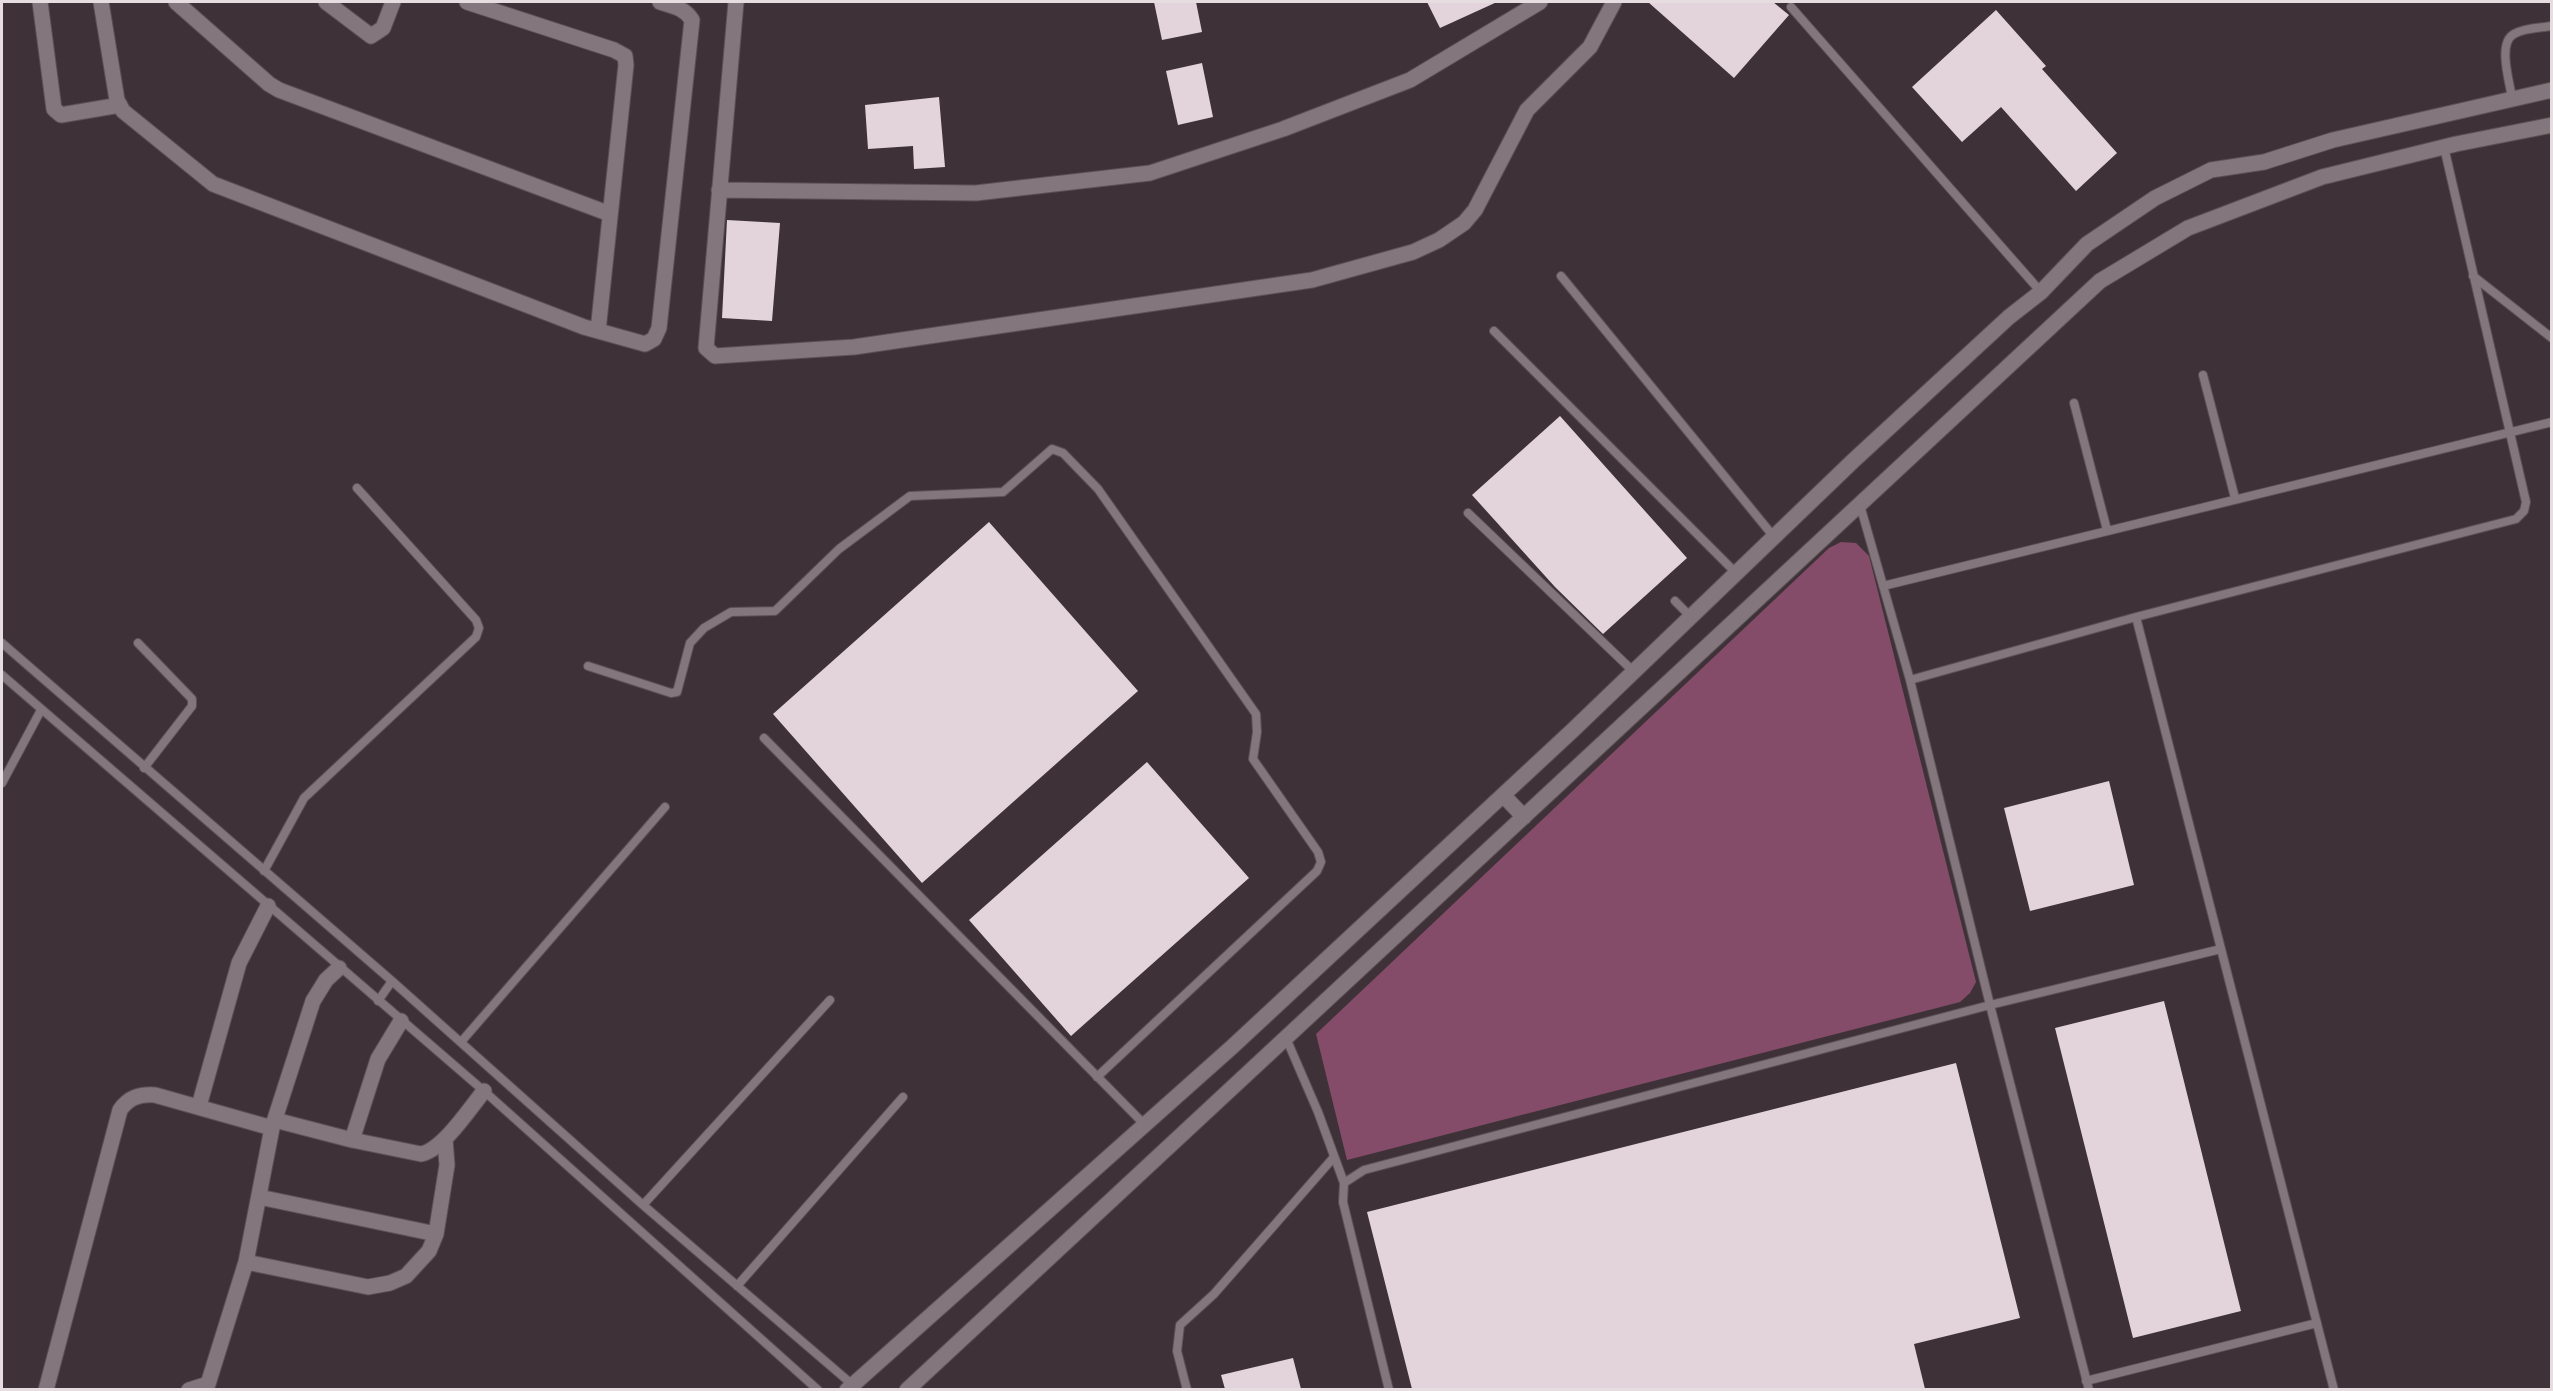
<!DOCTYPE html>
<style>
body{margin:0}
#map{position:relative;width:2553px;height:1391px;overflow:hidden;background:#3e3238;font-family:Raleway,sans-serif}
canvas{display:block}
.frame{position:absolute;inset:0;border:3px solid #e5dde0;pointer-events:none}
</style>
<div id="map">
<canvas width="2553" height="1391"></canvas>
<div class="frame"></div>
</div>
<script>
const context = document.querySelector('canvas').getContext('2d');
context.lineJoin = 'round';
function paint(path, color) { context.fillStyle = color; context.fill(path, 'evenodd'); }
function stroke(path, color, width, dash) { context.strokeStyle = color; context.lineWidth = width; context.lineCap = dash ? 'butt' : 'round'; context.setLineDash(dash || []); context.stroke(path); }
paint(new Path2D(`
 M 1841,542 L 1856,543 L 1869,556 L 1976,982 L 1970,993 L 1960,1002 L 1347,1160 L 1316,1034 L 1829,548 Z`), '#844c68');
paint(new Path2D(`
 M 1154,2 L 1196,2 L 1202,32 L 1162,40 Z
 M 1427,2 L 1497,2 L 1440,28 Z
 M 1648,2 L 1773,2 L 1789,15 L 1734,78 Z
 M 1996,10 L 2046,66 L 2042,69 L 2117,153 L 2076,191 L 2001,107 L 1962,142 L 1912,87 Z
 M 1202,63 L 1213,117 L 1178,125 L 1166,71 Z
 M 939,97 L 945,167 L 914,169 L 913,146 L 868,149 L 865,105 Z
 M 727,220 L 780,223 L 772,321 L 722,318 Z
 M 1560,416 L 1687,558 L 1603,634 L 1555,587 L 1472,495 Z
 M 989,522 L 1138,691 L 922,883 L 773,714 Z
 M 1147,762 L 1249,878 L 1071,1036 L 969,920 Z
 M 2109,781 L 2134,885 L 2030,911 L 2004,808 Z
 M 2164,1001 L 2241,1311 L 2133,1338 L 2055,1028 Z
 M 1956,1063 L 2020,1318 L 1914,1344 L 1925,1389 L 1412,1389 L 1367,1212 Z
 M 1293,1358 L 1301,1389 L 1225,1389 L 1221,1375 Z`), '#e3d4db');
const service = new Path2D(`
 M 1791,7 L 2041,292
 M 2512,98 C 2510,83 2497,43 2514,34 C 2524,28 2540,28 2552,26
 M 1561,276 L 1774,537
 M 2473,276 L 2552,338
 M 1494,331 L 1736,573
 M 2203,375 L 2235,498
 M 2074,403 L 2107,530
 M 1860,505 L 1910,680 L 1990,1005 L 2089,1390
 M 1468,513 L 1634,672
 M 1883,586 L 2552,422
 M 1675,601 L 1691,617
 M 2136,617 L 2334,1390
 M 2,643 L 392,981 L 643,1205 L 854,1386
 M 138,643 L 192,699 L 192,706 L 144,768
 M 588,666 L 671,693 L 677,692 L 690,643 L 704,628 L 731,612 L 775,611 L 839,549 L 910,496 L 1003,492 L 1052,449 L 1063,453 L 1098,489 L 1256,714 L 1257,732 L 1253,759 L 1318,852 L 1321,862 L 1317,871 L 1097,1077
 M 2,675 L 484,1091 L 818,1390
 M 1910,680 L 2136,617 L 2516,519 L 2524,511 L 2526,502 L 2444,147
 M 764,738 L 1144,1124
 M 2,783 L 41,710
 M 264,871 L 304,798 L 476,637 L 479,628 L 476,620 L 357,488
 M 378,1001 L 392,981
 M 1286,1038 L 1318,1112 L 1344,1183
 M 461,1042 L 665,807
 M 643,1205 L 830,1000
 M 737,1286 L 903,1097
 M 2086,1381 L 2317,1323
 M 1187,1390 L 1177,1351 L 1180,1325 L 1214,1294 L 1334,1157
 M 1389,1390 L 1343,1202 L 1344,1183 L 1364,1170 L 1990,1005 L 2221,949`);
const minor = new Path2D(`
 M 40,2 L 54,109 L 61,115 L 120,105
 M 101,2 L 117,100 L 123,111 L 213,184 L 584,327 L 645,344 L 654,339 L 659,328 L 692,20 C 685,8 673,6 660,2
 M 176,2 L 269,84 L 279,90 L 610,214
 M 326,2 L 371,36 L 383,28 L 393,2
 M 467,2 L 614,50 L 625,56 L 626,65 L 598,331
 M 736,2 L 706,348 L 715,356 L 854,347 L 1312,280 L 1413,252 L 1439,240 L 1464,223 L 1475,210 L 1527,110 L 1590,47 L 1614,2
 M 719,190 L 976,193 L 1150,173 L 1283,129 L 1410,80 L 1540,2
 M 401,1021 L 378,1059 L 352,1140 L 421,1154 C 443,1150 470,1108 484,1091
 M 199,1106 L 239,963 L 268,906
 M 275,1120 L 352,1140
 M 259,1197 L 436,1234
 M 246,1262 L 368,1287 L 390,1283 L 406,1276 L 429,1251 L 436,1234 L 447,1165 L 445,1139
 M 46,1390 L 120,1110 C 129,1097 140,1094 155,1095 L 272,1128
 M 189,1390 L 208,1384 L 246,1262 L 272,1128 L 313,1001 L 326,980 L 339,968`);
const tertiary = new Path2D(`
 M 1503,795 L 1524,817
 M 847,1390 L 1232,1047 L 1573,730 L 1854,460 L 2009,317 L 2041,292 L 2087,244 L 2155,198 L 2211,170 L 2264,162 L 2333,140 L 2552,90
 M 907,1390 L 2100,281 L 2188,228 L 2322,177 L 2456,144 L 2552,125`);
stroke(service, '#5b5155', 10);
stroke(minor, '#5b5155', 17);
stroke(tertiary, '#5b5155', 17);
stroke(service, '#83767c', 8);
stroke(minor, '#83767c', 15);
stroke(tertiary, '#83767c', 15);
</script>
